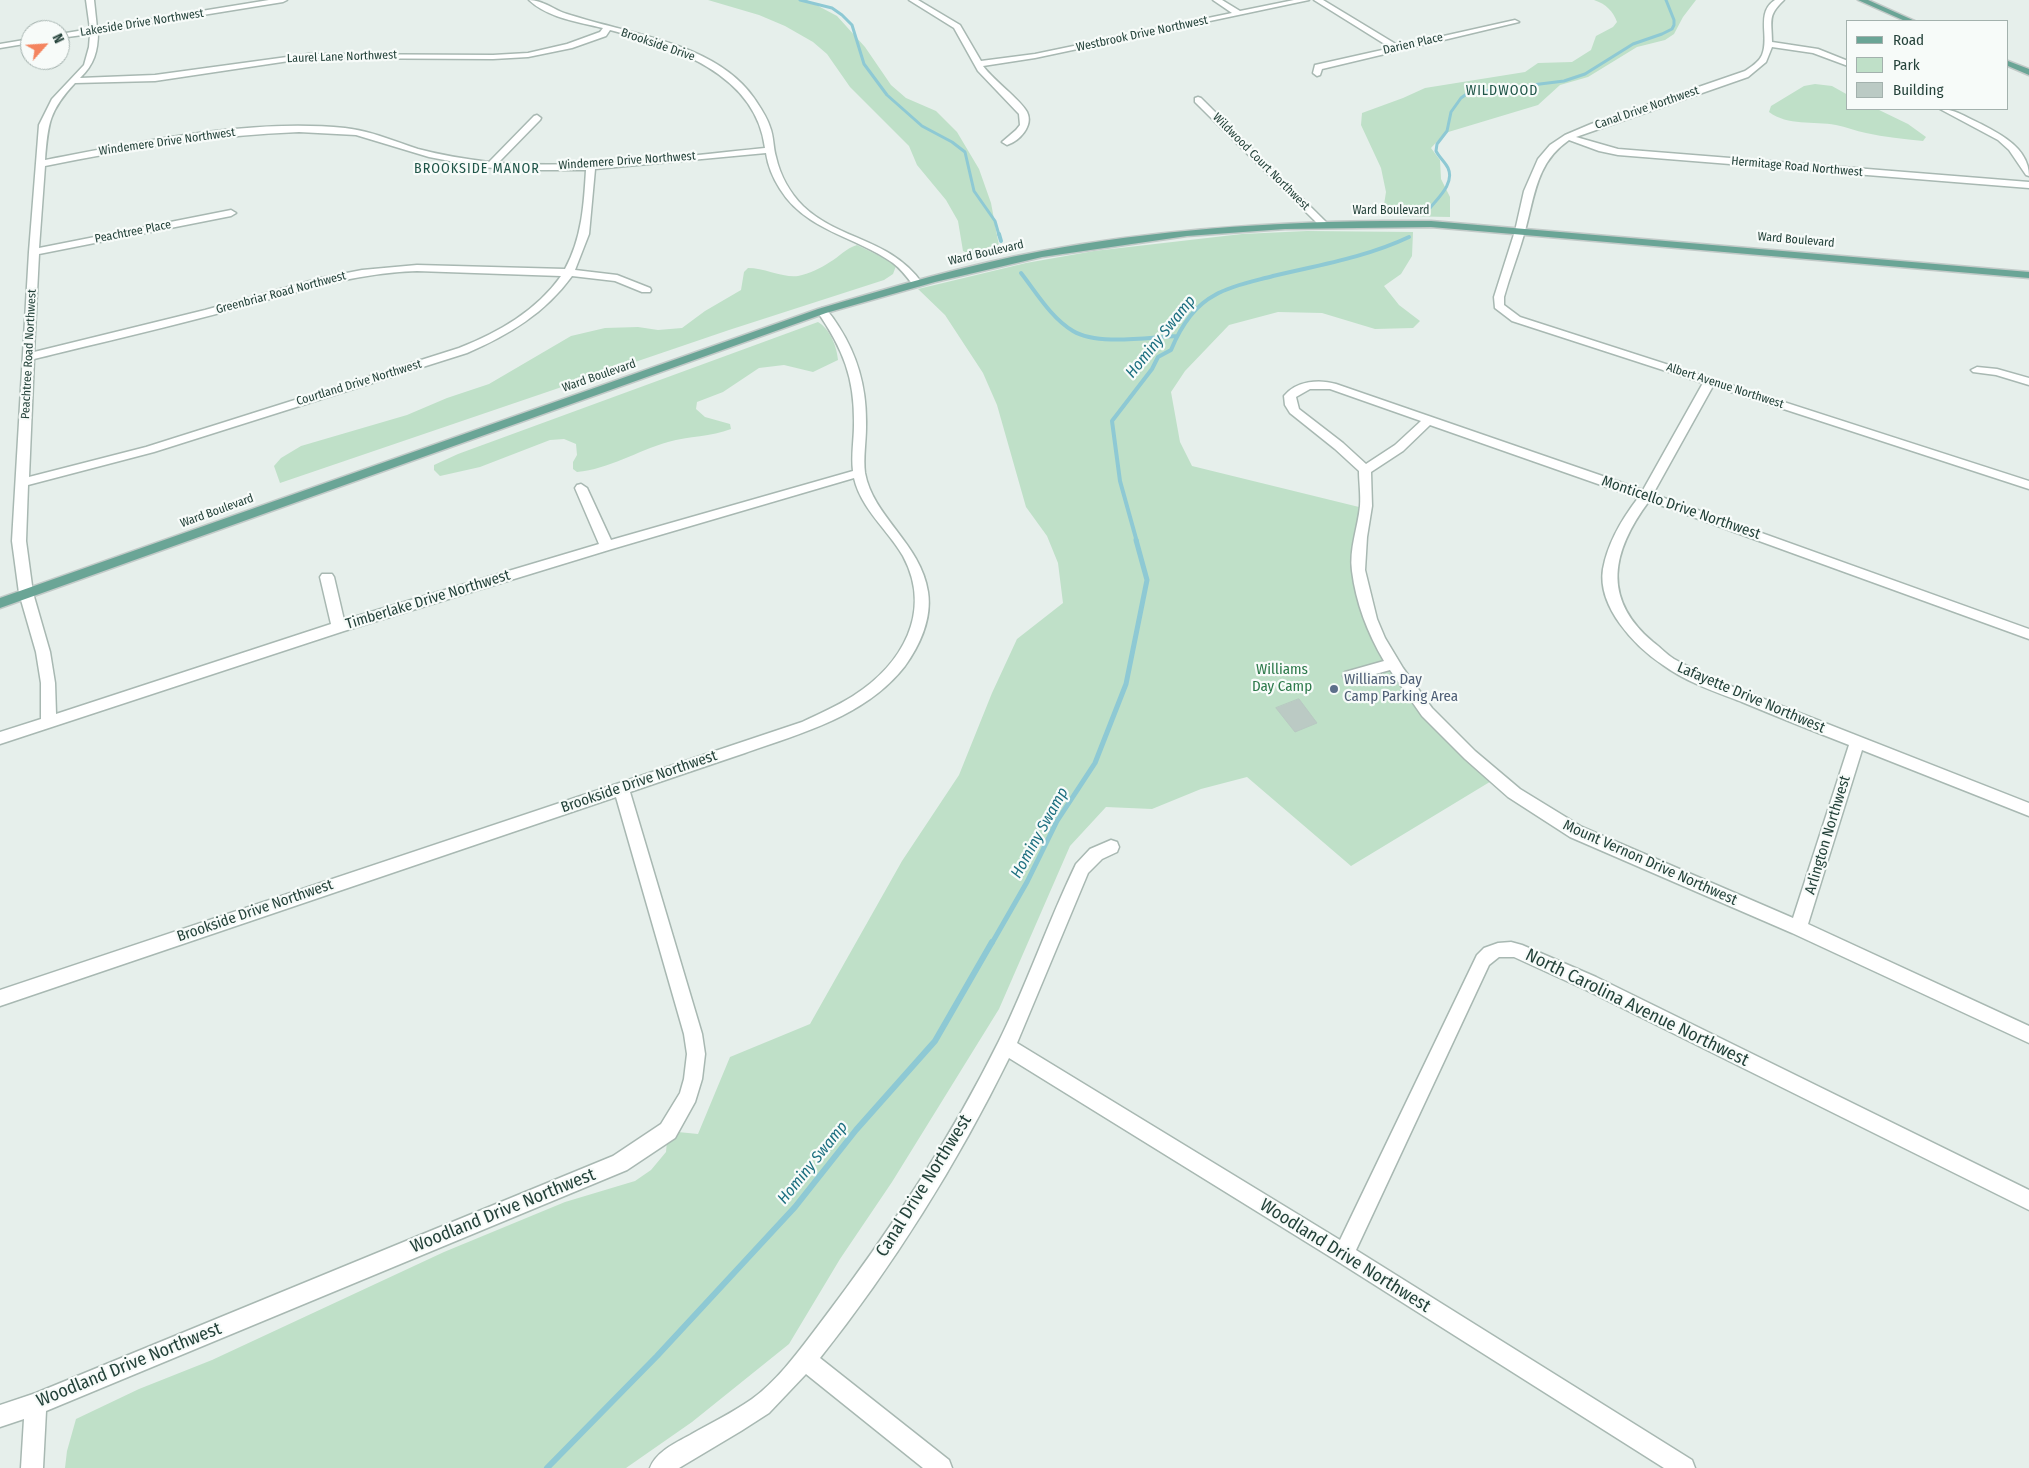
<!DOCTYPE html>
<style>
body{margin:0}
#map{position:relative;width:2029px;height:1468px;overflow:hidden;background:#e6efeb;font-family:"Fira Sans Condensed",sans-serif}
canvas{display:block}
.legend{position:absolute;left:1846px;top:20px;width:162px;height:90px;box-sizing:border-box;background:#f7fbf9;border:1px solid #a3b1ad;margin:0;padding:6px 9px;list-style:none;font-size:15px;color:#24423a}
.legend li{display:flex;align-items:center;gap:10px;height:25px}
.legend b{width:25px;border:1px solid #a3b1ad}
.north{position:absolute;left:20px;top:20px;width:50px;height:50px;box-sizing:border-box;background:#f7fbf9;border:1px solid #a3b1ad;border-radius:50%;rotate:64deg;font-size:14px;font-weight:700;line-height:20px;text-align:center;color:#24423a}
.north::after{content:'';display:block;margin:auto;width:18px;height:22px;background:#f4845f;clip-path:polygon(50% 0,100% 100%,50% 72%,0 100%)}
</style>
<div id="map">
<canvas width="2029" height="1468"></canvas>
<ul class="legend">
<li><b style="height:6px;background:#6aa596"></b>Road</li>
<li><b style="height:14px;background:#bfe0c8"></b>Park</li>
<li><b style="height:14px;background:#bbcac4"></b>Building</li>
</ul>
<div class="north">N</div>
</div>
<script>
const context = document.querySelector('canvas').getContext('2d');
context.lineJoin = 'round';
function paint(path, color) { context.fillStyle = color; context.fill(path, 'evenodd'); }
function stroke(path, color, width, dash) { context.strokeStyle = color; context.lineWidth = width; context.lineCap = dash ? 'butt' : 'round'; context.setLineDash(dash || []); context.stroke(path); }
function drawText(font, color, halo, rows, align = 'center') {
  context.font = font + ' "Fira Sans Condensed",sans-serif'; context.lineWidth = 4.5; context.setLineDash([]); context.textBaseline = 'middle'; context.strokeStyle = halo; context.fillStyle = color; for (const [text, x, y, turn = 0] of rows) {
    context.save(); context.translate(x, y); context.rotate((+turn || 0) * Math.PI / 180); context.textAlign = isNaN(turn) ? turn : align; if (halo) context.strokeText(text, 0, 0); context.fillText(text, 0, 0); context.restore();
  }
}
paint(new Path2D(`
 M 708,0 L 807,0 L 837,16 L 865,47 L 891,85 L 906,98 L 936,111 L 957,132 L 979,169 L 991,203 L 1000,251 L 974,256 L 963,251 L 958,221 L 946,200 L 917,165 L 909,146 L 850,87 L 827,54 L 813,42 L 785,26 L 759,15 Z
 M 1594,0 L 1696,0 L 1683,17 L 1674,34 L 1665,40 L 1637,47 L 1588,77 L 1560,85 L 1538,105 L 1445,133 L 1431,148 L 1440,160 L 1441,179 L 1450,197 L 1450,217 L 1397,216 L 1383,211 L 1386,192 L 1381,168 L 1361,125 L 1362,113 L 1403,98 L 1425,88 L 1525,72 L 1538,63 L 1572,62 L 1591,50 L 1596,36 L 1613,27 L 1617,22 C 1613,11 1606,4 1594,0 Z
 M 1815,84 L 1832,86 L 1848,95 L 1848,109 L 1877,109 L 1908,124 L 1926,137 L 1923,141 C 1904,139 1884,137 1866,133 C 1856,131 1846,127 1836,125 C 1813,121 1788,126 1769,112 L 1771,106 L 1804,86 Z
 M 1307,231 L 1413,232 L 1412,256 L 1401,274 L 1384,286 L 1399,305 L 1420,321 L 1413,328 L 1375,329 L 1322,313 L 1278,312 L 1229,325 L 1185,371 L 1171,392 L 1180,442 L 1192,466 L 1359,507 L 1351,569 L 1371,637 L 1419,712 L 1493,780 L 1351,866 L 1247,777 L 1201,789 L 1152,809 L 1106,807 L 1070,846 L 999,1009 L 892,1182 L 840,1259 L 789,1344 L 692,1422 L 626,1468 L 65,1468 L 67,1451 L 76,1419 L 139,1389 L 212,1360 L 444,1252 L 565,1202 L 635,1181 L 651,1170 L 666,1152 L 668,1131 L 698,1134 L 730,1057 L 810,1024 L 902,861 L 959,775 L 992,693 L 1017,639 L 1063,603 L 1058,563 L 1047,536 L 1026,507 L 997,405 L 983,373 L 945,315 L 918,289 L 1026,263 L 1094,251 L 1242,234 Z
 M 857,245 L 890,261 L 896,266 L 893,274 L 884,280 L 729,330 L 280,483 L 274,466 L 281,458 L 301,446 L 407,415 L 447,398 L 489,384 L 571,336 L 605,328 L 638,327 L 658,330 L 682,328 L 705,311 L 741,290 L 744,272 L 748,268 C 764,268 784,278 798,276 C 809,274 821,268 830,262 C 839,257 846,248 857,245 Z
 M 818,322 C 830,329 837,347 838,360 L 813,372 L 784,365 L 759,368 L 723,392 L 697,402 L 696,409 L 705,417 L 730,424 L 731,429 C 711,437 689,436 668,442 C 637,451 609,469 577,472 L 573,469 L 573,462 L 577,455 L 576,444 L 564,439 L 550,440 L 480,467 L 440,476 L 434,470 L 434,465 L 458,454 Z`), '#bfe0c8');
stroke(new Path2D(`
 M 800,0 L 832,8 L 842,15 L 852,25 L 864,64 L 887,95 L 922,126 L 952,142 L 965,152 L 974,191 L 995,221 L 999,235
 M 1430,208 C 1438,198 1455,183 1448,168 C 1445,162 1439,157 1436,151 L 1437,144 L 1447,131 L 1451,112 L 1461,98 L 1468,93 L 1564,81 L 1585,74 L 1633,44 L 1662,34 L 1672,29 L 1674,25 L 1674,20 L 1666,0`), '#8ec9d4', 3);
stroke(new Path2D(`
 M 999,234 L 1001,241
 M 1021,273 C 1036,292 1051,318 1073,331 C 1098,346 1149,337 1177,336
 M 1137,542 L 1120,481 L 1112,421 L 1152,369 L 1158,357 L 1171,350 C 1180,328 1194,306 1215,295 C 1232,285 1255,281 1273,276 C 1319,265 1367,257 1409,237`), '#8ec9d4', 4);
stroke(new Path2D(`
 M 992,943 L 1027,882 L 1057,821 L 1095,763 L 1126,684 L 1147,580 L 1136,540`), '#8ec9d4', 5);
stroke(new Path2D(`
 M 547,1468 L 657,1356 L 795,1207 L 856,1130 L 935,1041 L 992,942`), '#8ec9d4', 6);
const building = new Path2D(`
 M 1299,699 L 1317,723 L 1295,732 L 1276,708 Z`);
paint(building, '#bbcac4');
stroke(building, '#b8c9c2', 1);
const minor = new Path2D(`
 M 86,0 L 94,0 L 97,28 L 269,0 L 287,0 L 283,2 L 98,32 C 98,51 94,65 80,78 L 155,75 L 309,54 L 493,55 L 528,53 L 567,44 L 600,32 L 603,28 C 579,22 548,18 529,0 C 543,0 554,10 567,14 C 627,34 715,42 754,98 C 760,107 767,117 770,127 C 774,137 773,147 776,157 C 780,175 790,193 803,206 C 840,241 890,238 922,283 L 917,286 L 913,285 C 907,277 901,269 893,263 C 855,236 806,231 780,189 C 773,178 768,166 766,153 L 595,169 L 589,234 L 575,270 L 617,275 L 650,288 L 651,290 L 650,292 L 642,292 L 615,281 L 572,276 C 545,313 509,335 467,353 L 154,452 L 28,485 L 26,541 L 33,593 L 50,652 L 55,683 L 56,714 L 331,624 L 320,577 L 322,574 L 332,574 L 334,577 L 344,620 L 599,544 L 575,488 L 577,485 L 581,484 L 587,488 L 611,540 L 853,471 C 851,455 854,440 854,425 C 855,378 843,349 817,311 L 822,308 C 829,310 835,321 839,327 C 859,358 867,391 866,427 C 866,442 863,458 865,473 C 873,517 921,544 928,592 C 932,618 920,645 905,666 C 866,716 802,733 745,753 C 706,766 668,779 630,792 L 702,1034 L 705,1054 L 702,1079 L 695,1102 L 675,1138 L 627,1170 L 46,1411 L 43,1468 L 21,1468 L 24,1419 L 0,1427 L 0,1405 L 36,1393 L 613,1156 L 661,1124 L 680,1093 L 684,1079 L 687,1054 L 684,1034 L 616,797 L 0,1006 L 0,990 L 802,722 C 819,714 837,706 853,696 C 902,665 933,612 903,556 C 888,530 861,509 854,478 L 612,549 L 344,631 L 0,744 L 0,732 L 41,719 L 41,683 L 36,652 L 19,593 L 12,541 L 29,252 L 39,125 L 52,99 L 84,65 L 89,47 L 90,34 L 60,38 L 60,34 L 90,29 ZM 610,30 C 672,46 756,73 765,148 C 676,157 588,169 498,163 L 540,120 L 541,118 L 537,115 L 534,116 L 489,162 C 465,159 441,155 418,149 C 394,141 371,131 345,128 C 251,118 138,142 45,160 C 48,123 49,111 75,83 L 155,81 L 309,58 L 493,59 L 528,57 L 572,48 L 606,36 ZM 299,132 L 356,135 L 429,157 L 481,167 L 525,170 L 586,170 C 584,204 582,238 565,269 L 417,265 L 362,270 L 321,278 L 205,310 L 34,352 L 39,254 L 231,216 L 236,213 L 231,210 L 39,248 L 45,166 C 129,149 213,135 299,132 ZM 417,271 L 561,276 C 536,311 499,332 459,348 L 146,447 L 29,477 L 34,359 C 102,342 170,327 238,308 C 297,292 354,273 417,271 Z
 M 909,0 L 918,0 L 960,25 L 981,61 L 1035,54 L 1232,13 L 1213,0 L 1222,0 L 1240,11 L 1294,0 L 1309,0 L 1035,58 L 983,66 C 994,81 1019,98 1027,112 C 1034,126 1019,141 1007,145 L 1002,142 L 1016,130 L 1020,125 L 1019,114 L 978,71 L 954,28 Z
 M 1314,0 L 1323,0 L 1399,46 L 1515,20 L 1519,22 L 1322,69 L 1320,75 L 1317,76 L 1313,73 L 1315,65 L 1391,48 Z
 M 1775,0 L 1784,0 C 1767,16 1772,20 1772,42 L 1818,49 L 1848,61 L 1848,66 L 1813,53 L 1772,47 L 1766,62 L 1748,77 L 1576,137 L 1618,149 L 2029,182 L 2029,188 L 1618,155 L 1599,151 L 1569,140 C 1536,163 1535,195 1525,231 C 1519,253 1510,275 1504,297 L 1504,305 L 1520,317 L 2029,481 L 2029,489 L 1713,386 L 1653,494 L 2029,629 L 2029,639 L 1649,501 C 1612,551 1601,598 1653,642 C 1660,647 1666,654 1674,659 C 1688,667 1704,674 1718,681 L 2029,803 L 2029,816 L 1862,750 L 1808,924 L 2029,1026 L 2029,1043 L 1792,933 L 1570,837 L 1508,797 L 1465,759 L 1422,716 L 1390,670 L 1350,681 L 1345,680 L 1343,676 L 1345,672 L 1384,661 C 1368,634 1356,603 1352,571 C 1349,549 1358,527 1360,506 C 1361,495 1359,482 1359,471 L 1335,449 L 1290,413 L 1285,405 L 1284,396 C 1296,381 1319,379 1336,384 L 1643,490 L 1703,383 L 1512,321 L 1495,308 L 1494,297 L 1515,231 L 1524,191 L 1538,159 L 1550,145 L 1565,135 L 1591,124 L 1745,71 C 1751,67 1759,62 1762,55 C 1770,37 1755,13 1775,0 ZM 1310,389 L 1330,389 L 1421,421 L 1395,445 L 1366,464 L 1343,443 L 1299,409 L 1296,397 ZM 1430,425 L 1638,498 C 1622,519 1608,542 1603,569 C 1597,606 1634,646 1663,665 C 1686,682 1716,692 1742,702 C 1778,717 1813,731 1849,745 L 1793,918 L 1582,827 L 1520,789 L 1475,751 L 1432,708 L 1403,668 L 1385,638 L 1377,619 L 1365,570 L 1367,537 L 1372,506 L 1371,472 L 1403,451 Z
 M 30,39 L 30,43 L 0,48 L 0,44 Z
 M 1198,97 L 1201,98 L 1327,223 L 1327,227 L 1321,227 L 1195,102 L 1195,98 Z
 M 1940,109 C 1954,109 1964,116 1977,122 C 1998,133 2029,147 2029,176 L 2026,175 L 2009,150 L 1998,140 Z
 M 1977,367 L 1997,369 L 2029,378 L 2029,385 L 1996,375 L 1973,372 L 1971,370 Z
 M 1111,840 L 1117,842 L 1119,847 L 1117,852 L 1102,859 L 1088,873 L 1017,1043 L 1340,1240 L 1477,955 L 1484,948 L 1498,943 L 1511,942 L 1522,945 L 1596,977 L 2029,1190 L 2029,1210 L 1584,989 L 1514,957 L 1499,957 L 1489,965 L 1356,1250 L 1692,1460 L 1695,1468 L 1664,1468 L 1337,1261 L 1009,1058 C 958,1162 892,1268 820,1358 L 949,1460 L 952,1468 L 923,1468 L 806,1374 L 769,1413 L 741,1431 L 679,1468 L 650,1468 C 656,1452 675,1443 690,1435 C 711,1423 732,1413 752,1399 C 778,1380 799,1351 818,1326 C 886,1237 949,1142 999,1041 C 1027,984 1048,922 1076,864 L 1090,849 Z`);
const major = new Path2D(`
 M 1858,0 L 1868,0 L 1915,21 L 1905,21 Z
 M 2008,61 L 2029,69 L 2029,75 L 2008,66 Z
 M 1382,221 L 1431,221 L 2029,272 L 2029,278 L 1431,227 L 1285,229 L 1187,236 L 1042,257 L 935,282 L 826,313 L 0,608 L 0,598 L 818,309 C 892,287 966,265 1042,251 C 1155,230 1268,222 1382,221 Z`);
stroke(minor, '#a8b8b2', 3);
stroke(major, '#c2cac8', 3);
paint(minor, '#fff');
paint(major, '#6aa596');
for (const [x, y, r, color] of [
 [1334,689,5,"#5c6f8a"]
]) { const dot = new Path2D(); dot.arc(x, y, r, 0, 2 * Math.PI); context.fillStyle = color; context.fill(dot); stroke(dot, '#f7fbf9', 2); }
drawText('12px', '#24423a', '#f7fbf9', [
 ["Lakeside Drive Northwest",142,23,-9],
 ["Westbrook Drive Northwest",1142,34,-12],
 ["Darien Place",1413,44,-13],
 ["Brookside Drive",658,45,19],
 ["Laurel Lane Northwest",342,57,-2],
 ["Canal Drive Northwest",1647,108,-19],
 ["Windemere Drive Northwest",167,142,-8],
 ["Windemere Drive Northwest",627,161,-4],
 ["Wildwood Court Northwest",1261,162,45],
 ["Hermitage Road Northwest",1797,167,5],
 ["Ward Boulevard",1391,211],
 ["Peachtree Place",133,232,-11],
 ["Ward Boulevard",1796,240,5],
 ["Ward Boulevard",986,253,-13],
 ["Greenbriar Road Northwest",281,293,-15],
 ["Peachtree Road Northwest",29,354,-87],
 ["Ward Boulevard",599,376,-19],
 ["Courtland Drive Northwest",359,383,-17],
 ["Albert Avenue Northwest",1725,386,18],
 ["Ward Boulevard",217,511,-20]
]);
context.letterSpacing = '1px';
drawText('14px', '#1f5548', '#f7fbf9', [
 ["WILDWOOD",1502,91],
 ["BROOKSIDE MANOR",477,169]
]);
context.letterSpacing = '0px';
drawText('15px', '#24423a', '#f7fbf9', [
 ["Monticello Drive Northwest",1681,508,19],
 ["Timberlake Drive Northwest",428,600,-17],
 ["Lafayette Drive Northwest",1751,698,23],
 ["Brookside Drive Northwest",639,782,-19],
 ["Arlington Northwest",1828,835,-73],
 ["Mount Vernon Drive Northwest",1650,863,24],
 ["Brookside Drive Northwest",255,911,-19]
]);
drawText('15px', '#2d7a4b', '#f7fbf9', [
 ["Williams",1282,670],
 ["Day Camp",1282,687]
]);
drawText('15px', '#4e5e75', '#f7fbf9', [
 ["Williams Day",1344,680],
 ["Camp Parking Area",1344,697]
], 'left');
drawText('italic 16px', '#1c6f80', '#f7fbf9', [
 ["Hominy Swamp",1161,337,-51],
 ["Hominy Swamp",1040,833,-61],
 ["Hominy Swamp",813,1163,-51]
]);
drawText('18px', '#24423a', '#f7fbf9', [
 ["North Carolina Avenue Northwest",1637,1008,26],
 ["Canal Drive Northwest",924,1186,-58],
 ["Woodland Drive Northwest",503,1211,-22],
 ["Woodland Drive Northwest",1345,1256,32],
 ["Woodland Drive Northwest",129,1365,-22]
]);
</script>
